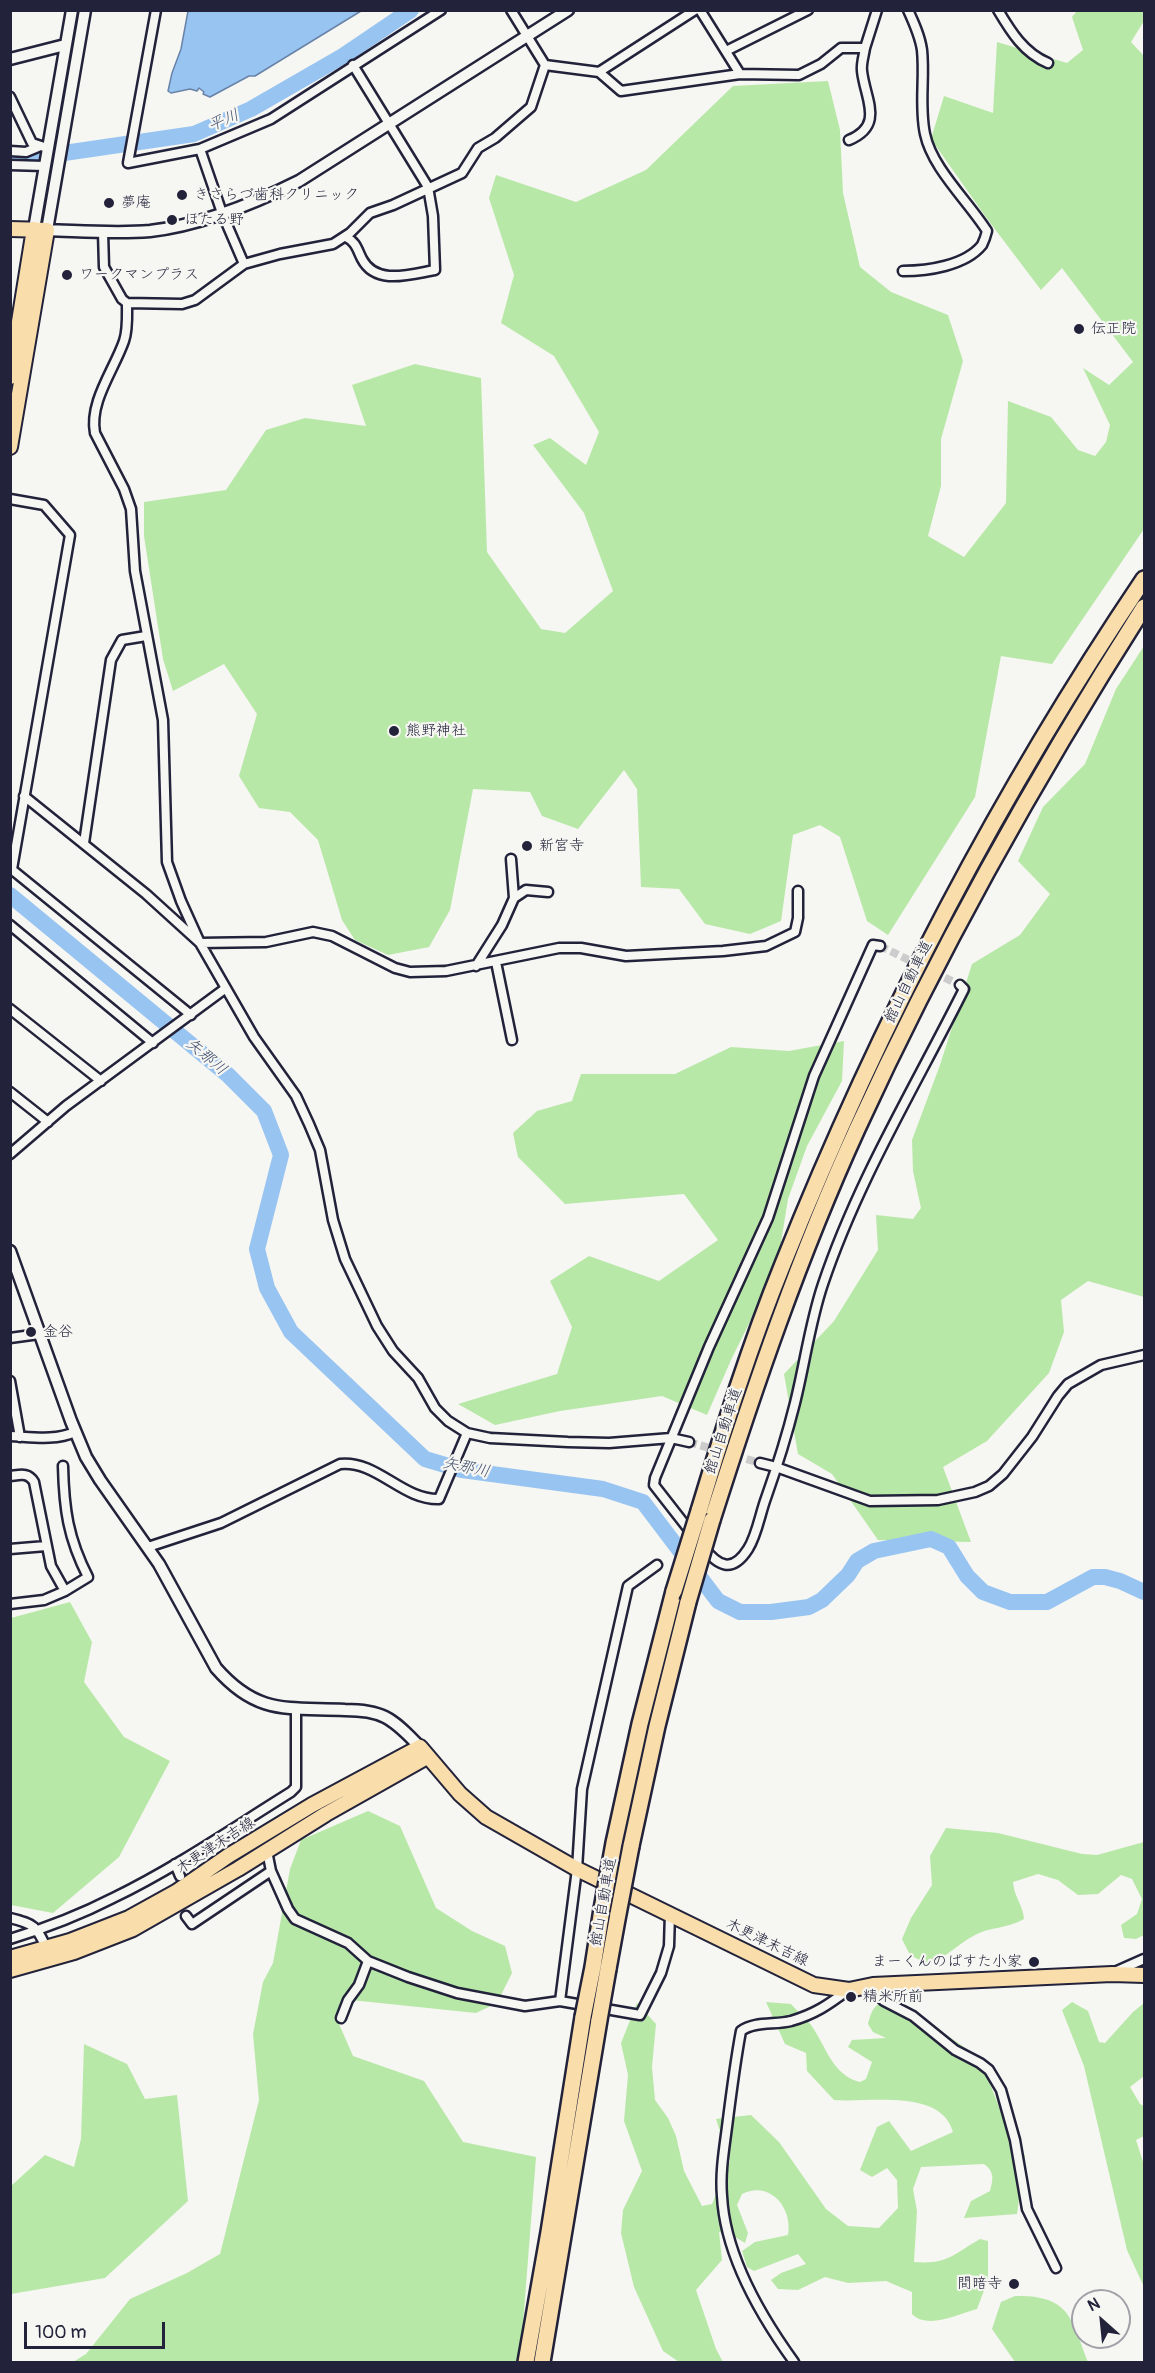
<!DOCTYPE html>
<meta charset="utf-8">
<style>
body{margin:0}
#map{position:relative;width:1155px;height:2373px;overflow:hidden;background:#f6f6f2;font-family:Pangolin,sans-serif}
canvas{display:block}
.frame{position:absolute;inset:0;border:12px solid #22223b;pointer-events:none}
.north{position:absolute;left:1071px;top:2289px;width:60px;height:60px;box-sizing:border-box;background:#f6f6f2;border:2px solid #a1a1a9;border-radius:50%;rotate:333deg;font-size:16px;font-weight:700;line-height:24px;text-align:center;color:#22223b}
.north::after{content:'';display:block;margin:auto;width:21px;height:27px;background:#22223b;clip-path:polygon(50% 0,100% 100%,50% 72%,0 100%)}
.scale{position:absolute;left:24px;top:2322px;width:141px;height:27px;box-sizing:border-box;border:3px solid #22223b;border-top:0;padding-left:8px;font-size:18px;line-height:21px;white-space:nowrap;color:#22223b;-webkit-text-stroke:4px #f6f6f2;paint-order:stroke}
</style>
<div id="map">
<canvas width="1155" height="2373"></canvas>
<div class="frame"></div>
<div class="north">N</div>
<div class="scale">100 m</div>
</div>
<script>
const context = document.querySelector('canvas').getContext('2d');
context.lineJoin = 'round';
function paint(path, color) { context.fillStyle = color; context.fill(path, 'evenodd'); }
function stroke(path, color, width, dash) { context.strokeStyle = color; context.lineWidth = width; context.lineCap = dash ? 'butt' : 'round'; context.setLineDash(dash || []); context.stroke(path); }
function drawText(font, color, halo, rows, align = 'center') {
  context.font = font + ' Pangolin,"Klee One",sans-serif'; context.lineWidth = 4.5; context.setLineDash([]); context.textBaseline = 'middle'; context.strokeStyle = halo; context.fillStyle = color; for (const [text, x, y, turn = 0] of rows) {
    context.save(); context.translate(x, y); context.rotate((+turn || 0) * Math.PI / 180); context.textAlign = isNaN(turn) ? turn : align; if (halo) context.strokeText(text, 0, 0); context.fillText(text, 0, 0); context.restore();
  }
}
paint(new Path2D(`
 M 1077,11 L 1144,11 L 1144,21 L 1131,42 L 1144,56 L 1144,529 L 1052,664 L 1001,656 L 975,797 L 888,935 L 867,921 L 840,837 L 820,825 L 793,835 L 781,921 L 750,934 L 705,924 L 679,889 L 641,887 L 637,789 L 624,770 L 578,829 L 542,816 L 530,792 L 473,789 L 450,910 L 429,947 L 388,955 L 355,940 L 342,920 L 318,840 L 290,812 L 259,808 L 239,776 L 257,714 L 224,664 L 173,691 L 163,659 L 144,536 L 144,502 L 226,490 L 266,430 L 305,418 L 366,426 L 352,385 L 415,364 L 481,378 L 487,552 L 541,629 L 565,633 L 613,591 L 584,513 L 533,445 L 550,438 L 586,465 L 599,432 L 554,356 L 501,323 L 514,275 L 489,198 L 496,175 L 576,202 L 646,170 L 733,86 L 828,81 L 840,130 L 843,193 L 860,267 L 891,292 L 948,315 L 963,361 L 941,439 L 941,486 L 928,536 L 964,557 L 1006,503 L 1008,401 L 1051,417 L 1078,450 L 1095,456 L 1106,442 L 1110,425 L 1083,368 L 1109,385 L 1133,362 L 1062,268 L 1041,290 L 988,220 L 931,139 L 944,96 L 993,113 L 997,42 L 1067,63 L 1083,50 L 1072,17 Z
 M 1144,646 L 1144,1297 L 1088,1281 L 1061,1300 L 1064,1332 L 1049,1373 L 987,1441 L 943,1467 L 971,1542 L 878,1540 L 832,1474 L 798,1454 L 784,1374 L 834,1321 L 878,1250 L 876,1215 L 913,1219 L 921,1208 L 913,1171 L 912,1140 L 940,1065 L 972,964 L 1020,935 L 1050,894 L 1018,861 L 1043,807 L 1085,764 L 1116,689 Z
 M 844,1041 L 842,1081 L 807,1146 L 788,1199 L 777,1267 L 731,1360 L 707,1415 L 662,1396 L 560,1411 L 495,1425 L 458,1404 L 557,1374 L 572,1327 L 550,1281 L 589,1256 L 659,1281 L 718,1240 L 684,1194 L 565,1204 L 518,1157 L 513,1133 L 537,1111 L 572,1101 L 581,1074 L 675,1074 L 731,1047 L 789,1051 Z
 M 70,1602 L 92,1642 L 84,1682 L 124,1737 L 170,1761 L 119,1857 L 53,1913 L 11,1905 L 11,1618 Z
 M 368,1811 L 400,1826 L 436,1908 L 472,1931 L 505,1946 L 512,1973 L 497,2003 L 476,2013 L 351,2000 L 336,2017 L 353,2056 L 424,2081 L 463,2142 L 536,2157 L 520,2362 L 73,2362 L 86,2354 L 130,2299 L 187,2273 L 220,2254 L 259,2100 L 253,2034 L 263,1982 L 273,1963 L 290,1869 L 301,1840 Z
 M 946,1828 L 998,1833 L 1082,1854 L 1097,1855 L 1144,1842 L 1144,1935 L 1136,1939 L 1124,1938 L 1121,1925 L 1137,1914 L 1142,1899 L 1132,1879 L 1121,1875 L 1098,1894 L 1078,1895 L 1058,1880 L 1038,1874 L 1013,1882 C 1014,1897 1023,1905 1024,1919 C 1007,1929 989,1927 975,1935 C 956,1945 950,1956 927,1964 L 910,1955 L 902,1939 L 911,1918 L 932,1885 L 930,1856 Z
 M 893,1998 L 980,2058 L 1008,2130 L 1025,2156 L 1017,2214 L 964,2218 L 971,2201 L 990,2191 C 993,2180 995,2172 984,2164 L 921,2167 L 913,2189 L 917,2211 L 914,2262 C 947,2265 954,2254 980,2239 L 988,2241 L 988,2280 L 977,2309 C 958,2314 928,2330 912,2314 L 912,2292 L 886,2281 L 848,2283 L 825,2277 L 798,2290 L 778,2289 L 771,2280 L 781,2273 L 806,2264 L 798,2254 L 754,2271 L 747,2267 L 742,2251 L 755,2242 L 788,2235 C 793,2208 770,2180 742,2194 L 737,2205 L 748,2233 L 745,2243 L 735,2237 L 719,2232 L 722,2260 L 696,2290 L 716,2349 L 723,2362 L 679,2362 L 663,2351 L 634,2287 L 621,2233 L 623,2210 L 642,2171 L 624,2121 L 628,2075 L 621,2043 L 637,2003 L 656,2024 L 652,2067 L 655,2100 L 668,2118 L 676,2136 L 684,2171 L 702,2206 L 712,2204 L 730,2161 L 716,2119 L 751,2115 L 779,2142 L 826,2209 L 848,2226 L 879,2228 L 898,2208 L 897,2180 L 887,2168 L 872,2177 L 860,2170 L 877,2127 L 889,2121 L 911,2151 L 953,2132 C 941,2088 868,2103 834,2100 L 807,2071 L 806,2053 L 785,2044 L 766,2002 L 791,2004 C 797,2011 805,2018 811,2025 C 826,2046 832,2075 860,2082 L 866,2079 L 872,2062 L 848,2047 L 852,2040 L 886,2038 L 873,2032 L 868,2024 C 872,2007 877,2002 893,1998 Z
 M 1072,2002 L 1088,2011 L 1099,2042 L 1105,2043 L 1133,2012 L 1144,2003 L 1144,2076 L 1130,2087 L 1140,2104 L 1144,2106 L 1144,2136 L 1136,2140 L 1144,2165 L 1144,2287 L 1127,2250 L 1084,2066 L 1062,2010 Z
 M 84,2044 L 127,2064 L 145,2099 L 177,2095 L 188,2201 L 105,2278 L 11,2294 L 11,2186 L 45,2155 L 74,2167 L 81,2139 Z
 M 1015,2296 C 1070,2295 1071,2318 1088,2362 L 1015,2362 L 992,2329 L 1001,2302 Z`), '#b8e8a7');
const water = new Path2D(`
 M 188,11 L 188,10 L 361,11 L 255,76 L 249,76 L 210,97 L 203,94 L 204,92 L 199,88 L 197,91 L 190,89 L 171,93 L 168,91 L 172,73 L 181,49 Z`);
paint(water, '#98c4f1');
stroke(water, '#6983a8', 1.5);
stroke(new Path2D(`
 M 10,158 L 30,158 L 194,134 L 251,109 L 343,56 L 411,10
 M 10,895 L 228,1075 L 264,1111 L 281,1155 L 257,1249 L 267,1288 L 291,1332 L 425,1459 L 462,1470 L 603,1489 L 643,1502 L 718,1601 L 740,1612 L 771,1612 L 809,1607 L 822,1600 L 848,1575 L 857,1561 L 874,1551 L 931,1539 L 949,1547 L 967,1576 L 983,1592 L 1010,1602 L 1047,1602 L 1093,1577 L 1105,1577 L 1120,1581 L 1144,1592`), '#98c4f1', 16);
stroke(new Path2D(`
 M 880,946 L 960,985
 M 689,1442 L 760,1463`), '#cccccd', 8, [8, 4]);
const minor = new Path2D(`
 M 156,10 L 128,163 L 200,149 L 271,119 L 441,10
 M 511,10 L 545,65
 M 700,10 L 740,74
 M 998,10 C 1011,32 1024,53 1048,63
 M 726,51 L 808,10
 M 545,65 L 599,72 L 621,91 L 740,74 L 799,75 L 821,64 L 841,48 L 865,48 L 877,10
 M 599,72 L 695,10
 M 10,97 L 32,143 L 47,148
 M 849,140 C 885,125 865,99 862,71 C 861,64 864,55 865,48
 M 200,149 L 222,213 L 244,264
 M 10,151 L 26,152 L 38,147
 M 10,165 L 44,166
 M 103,232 L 104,267 L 122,299 L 127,303 L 182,304 L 195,300 L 244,264 L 280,254 L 333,244 L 350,233 L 370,213 L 393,205 L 462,173 L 478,148 L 495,138 L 531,107 L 545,65
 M 346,237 C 356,242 357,249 362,259 C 376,286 411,274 435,270 L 433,216 L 428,187 L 353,65
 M 903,271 C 927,271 965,266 982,245 C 984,241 986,235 987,231 C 968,201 932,168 925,134 C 919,106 925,78 922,50 C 920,36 914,23 908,10
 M 127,303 C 127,315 128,330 124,341 C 114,370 89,402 95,433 L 124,489 L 131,509 L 135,571 L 163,720 L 167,862 L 181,901 L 200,943 L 254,1037 L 296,1096 L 309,1124 L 320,1150 L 333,1220 L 345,1259 L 377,1326 L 393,1351 L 418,1378 L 435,1408 L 448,1421 L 467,1433 L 490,1438 L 568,1442 L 609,1443 L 671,1438 L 689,1442
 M 10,499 L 44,505 L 70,535 L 12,869
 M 24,796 L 146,894 L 200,943 L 266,942 L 313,932 L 332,936 L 395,968 L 410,972 L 446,971 L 559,948 L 581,948 L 626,956 L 723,951 L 766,946 L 795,932 L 798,918 L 798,891
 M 84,843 L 111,660 L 122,640 L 146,636
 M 511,859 L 514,898
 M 10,868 L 191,1015
 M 10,925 L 153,1043
 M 496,962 L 512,1040
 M 476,966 L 502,925 L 514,898 L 526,890 L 548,892
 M 10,1009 L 101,1081
 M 10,1092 L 48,1122
 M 10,1154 L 66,1106 L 226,988
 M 10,1338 L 39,1334
 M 10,1381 L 20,1437
 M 10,1436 C 32,1437 55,1441 75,1432
 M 760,1463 L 776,1467 L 870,1501 L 938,1500 L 975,1492 L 989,1486 L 1003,1474 L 1032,1437 L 1058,1396 L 1068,1384 L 1101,1365 L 1144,1355
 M 10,1476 C 20,1475 28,1472 34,1482 L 51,1566 L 65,1591
 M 693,1535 L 654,1485 L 655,1478 L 709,1347 L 768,1218 L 814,1076 L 873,945 L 880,946
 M 148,1547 L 221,1523 L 340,1464 C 377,1460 402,1500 439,1499 L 467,1433
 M 703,1547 C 718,1566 732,1574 748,1549 C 757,1535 760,1514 766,1498 C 777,1467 787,1435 795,1403 C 805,1363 810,1322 823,1284 C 858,1180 915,1087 964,989 L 960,985
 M 10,1549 L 46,1546
 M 10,1604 L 44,1600 L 65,1591 L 88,1577 C 68,1538 64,1509 63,1466
 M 267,1851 L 271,1871
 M 175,1864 L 180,1876
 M 186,1916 L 192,1924 L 271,1871 L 288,1909 L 295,1919 L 348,1943 L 368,1961 L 408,1977 L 457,1993 L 525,2006 L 560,2001 L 640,2015 L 661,1973 L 669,1946 L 670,1913
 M 10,1918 C 35,1924 36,1926 47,1949
 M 10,1939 C 46,1928 80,1915 113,1898 C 175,1868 233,1828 291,1792 L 296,1787 L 296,1709
 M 1117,1971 L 1144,1959
 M 868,1986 L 884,2001 L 913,2016 L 955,2050 L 980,2063 L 989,2070 L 1001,2090 L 1015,2140 L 1027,2209 L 1056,2268
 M 560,2001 L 577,1869 L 582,1789 L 628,1586 L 657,1565
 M 341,2018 L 348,2000 L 359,1985 L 368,1961
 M 794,2362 C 760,2315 725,2255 722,2196 C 720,2173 724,2150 727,2127 C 731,2095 735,2063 741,2031 C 754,2021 775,2025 791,2021 C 815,2014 828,2005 848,1990`);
const tertiary = new Path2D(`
 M 85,10 L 47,230 C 81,231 116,234 150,231 C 202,225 253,204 299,181 L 568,10
 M 10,59 L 65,45
 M 34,229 L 72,10
 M 10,1251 L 71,1421 L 86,1457 L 100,1480 L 159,1564 L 216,1668 C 258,1716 288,1707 345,1710 C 359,1710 373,1711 385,1717 C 399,1724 410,1737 420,1747`);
const primary = new Path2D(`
 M 10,229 L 47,230 L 10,447
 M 10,377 L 34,229
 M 10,1958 L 70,1941 L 129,1918 L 176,1892 L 228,1856 L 312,1805 L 420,1747 L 460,1794 L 486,1817 L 577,1869 L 814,1985 L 849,1990 L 873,1985 L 1112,1974 L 1144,1975
 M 10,1970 L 74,1952 L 133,1929 L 238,1869 L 326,1814 L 427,1757`);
const motorway = new Path2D(`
 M 699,1511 C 724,1428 750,1345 783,1264 C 879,1024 999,794 1144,579
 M 712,1520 C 754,1388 799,1256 857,1129 C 940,948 1037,775 1144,607
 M 614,1843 L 640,1724 L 674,1591
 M 631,1846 L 657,1726 L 688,1602
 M 593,1967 L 602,1909
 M 608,1969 L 618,1914
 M 526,2362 L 549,2232 L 583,2017
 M 542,2362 L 599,2020`);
stroke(minor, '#22223b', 13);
stroke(tertiary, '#22223b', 15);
stroke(primary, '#22223b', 18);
stroke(motorway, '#22223b', 20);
stroke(minor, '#f6f6f2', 8);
stroke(tertiary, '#f6f6f2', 10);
stroke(primary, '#f9deab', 14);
stroke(motorway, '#f9deab', 15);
const motorwayBridge = new Path2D(`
 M 674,1591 L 699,1511
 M 688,1602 L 712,1520
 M 602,1909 L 614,1843
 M 618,1914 L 631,1846
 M 583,2017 L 593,1967
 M 599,2020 L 608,1969`);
stroke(motorwayBridge, '#22223b', 20, []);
stroke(motorwayBridge, '#f9deab', 15);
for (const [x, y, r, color] of [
 [182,195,6,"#22223b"],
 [109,203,6,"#22223b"],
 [172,220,6,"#22223b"],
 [67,275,6,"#22223b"],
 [1079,329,6,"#22223b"],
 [394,731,6,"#22223b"],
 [527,846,6,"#22223b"],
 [31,1332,6,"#22223b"],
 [1034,1962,6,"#22223b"],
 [851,1997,6,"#22223b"],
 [1014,2284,6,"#22223b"]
]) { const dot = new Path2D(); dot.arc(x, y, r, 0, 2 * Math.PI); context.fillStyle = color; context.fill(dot); stroke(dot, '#f6f6f2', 2); }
drawText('15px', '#22223b', '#f6f6f2', [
 ["きさらづ歯科クリニック",194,195],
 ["夢庵",121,203],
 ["ほたる野",184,220],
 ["ワークマンプラス",79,275],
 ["伝正院",1091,329],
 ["熊野神社",406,731],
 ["新宮寺",539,846],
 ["金谷",43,1332],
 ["まーくんのぱすた小家",1022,1962,"right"],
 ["精米所前",863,1997],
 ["間暗寺",1002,2284,"right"]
], 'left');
drawText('15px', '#22223b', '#f6f6f2', [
 ["館山自動車道",909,982,-64],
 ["館山自動車道",724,1431,-72],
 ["木更津末吉線",216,1846,-33],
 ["館山自動車道",604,1902,-80],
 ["木更津末吉線",767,1943,26]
]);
drawText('italic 16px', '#455372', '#f6f6f2', [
 ["平川",224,121,-23],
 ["矢那川",206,1057,40],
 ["矢那川",466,1468,12]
]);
</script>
